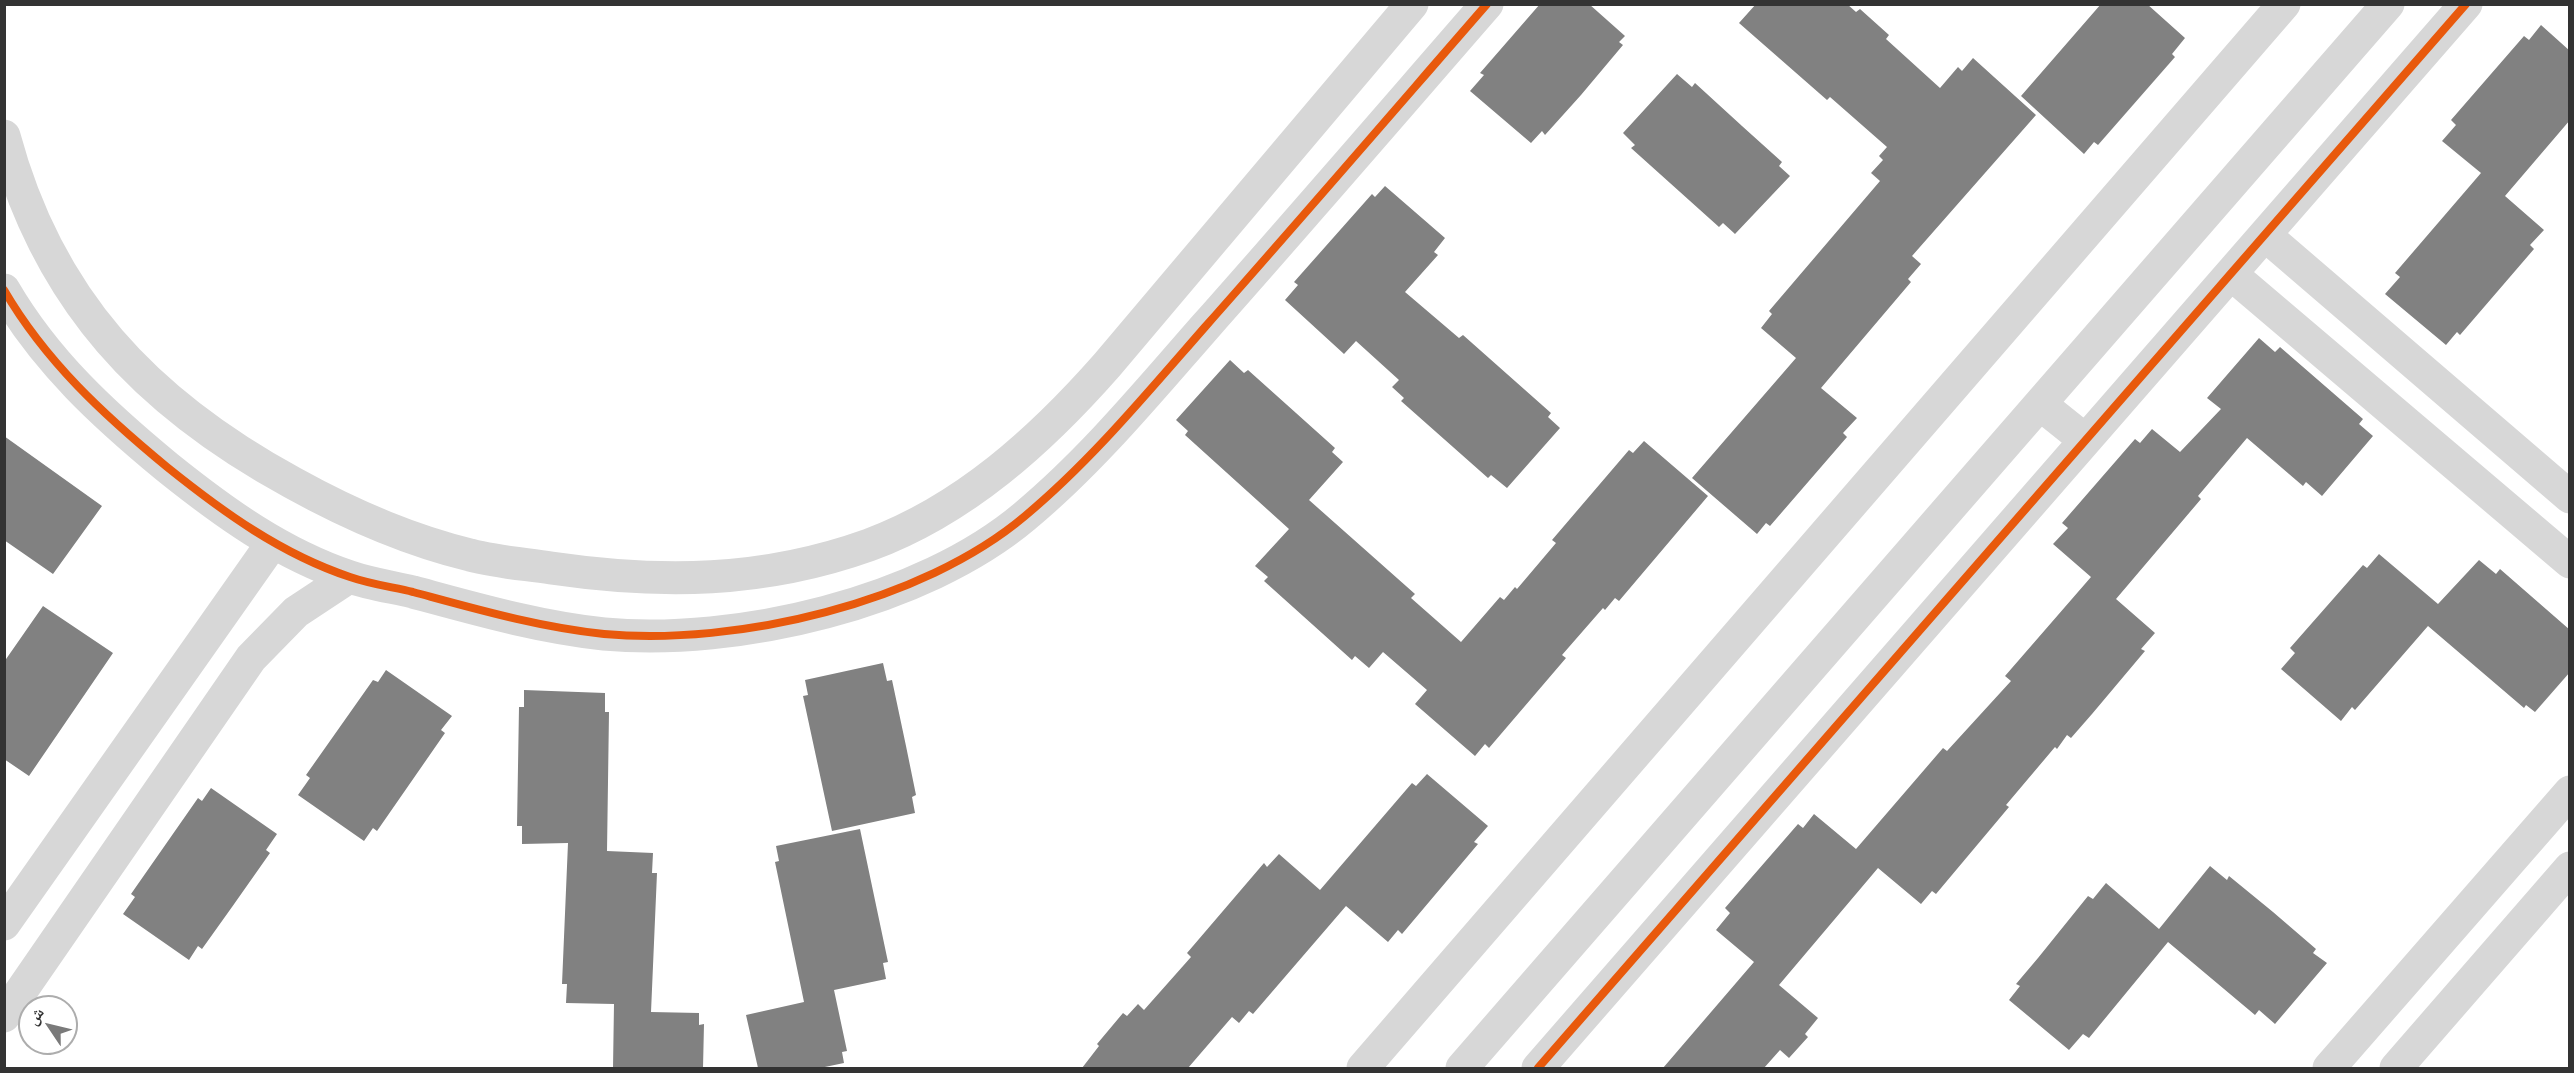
<!DOCTYPE html>
<meta charset="utf-8">
<style>
body{margin:0}
#map{position:relative;width:2574px;height:1073px;overflow:hidden;background:#fff;font-family:"Noto Sans","Noto Naskh Arabic",sans-serif}
canvas{display:block}
.frame{position:absolute;inset:0;border:6px solid #333;pointer-events:none}
.north{position:absolute;left:18px;top:995px;width:60px;height:60px;box-sizing:border-box;background:#fff;border:2px solid #adadad;border-radius:50%;rotate:305deg;font-size:16px;font-weight:700;line-height:24px;text-align:center;color:#333}
.north::after{content:'';display:block;margin:auto;width:21px;height:27px;background:#7a7a7a;clip-path:polygon(50% 0,100% 100%,50% 72%,0 100%)}
</style>
<div id="map">
<canvas width="2574" height="1073"></canvas>
<div class="frame"></div>
<div class="north">ش</div>
</div>
<script>
const context = document.querySelector('canvas').getContext('2d');
context.lineJoin = 'round';
function paint(path, color) { context.fillStyle = color; context.fill(path, 'evenodd'); }
function stroke(path, color, width, dash) { context.strokeStyle = color; context.lineWidth = width; context.lineCap = dash ? 'butt' : 'round'; context.setLineDash(dash || []); context.stroke(path); }
paint(new Path2D(`
 M 1540,4 L 1589,4 L 1625,36 L 1619,42 L 1623,45 L 1581,95 L 1545,135 L 1542,131 L 1531,143 L 1470,91 L 1484,75 L 1480,73 Z
 M 1756,4 L 1847,4 L 1856,12 L 1860,9 L 1889,35 L 1886,39 L 1940,88 L 1958,67 L 1962,71 L 1973,58 L 2036,115 L 1912,256 L 1921,264 L 1908,279 L 1911,282 L 1821,388 L 1857,418 L 1843,433 L 1847,437 L 1770,526 L 1766,523 L 1757,534 L 1692,478 L 1796,358 L 1761,328 L 1772,314 L 1769,311 L 1880,181 L 1871,173 L 1883,160 L 1879,156 L 1887,147 L 1830,97 L 1827,100 L 1739,23 Z
 M 2101,4 L 2147,4 L 2185,38 L 2172,54 L 2175,57 L 2098,145 L 2094,142 L 2084,154 L 2021,96 Z
 M 2541,25 L 2570,51 L 2570,120 L 2505,196 L 2544,230 L 2530,245 L 2534,249 L 2460,335 L 2457,332 L 2446,345 L 2385,294 L 2400,277 L 2395,273 L 2481,173 L 2442,141 L 2456,125 L 2451,120 L 2524,36 L 2529,40 Z
 M 1677,74 L 1692,87 L 1695,83 L 1742,126 L 1782,162 L 1779,166 L 1790,176 L 1735,234 L 1723,223 L 1719,227 L 1631,148 L 1635,145 L 1623,133 Z
 M 1385,186 L 1445,238 L 1434,252 L 1438,255 L 1405,292 L 1459,338 L 1463,335 L 1551,413 L 1548,417 L 1560,428 L 1507,488 L 1491,475 L 1488,478 L 1401,401 L 1404,398 L 1392,387 L 1399,380 L 1356,341 L 1344,354 L 1285,300 L 1298,285 L 1294,282 L 1372,194 L 1375,197 Z
 M 2259,338 L 2275,352 L 2280,347 L 2363,419 L 2359,424 L 2373,436 L 2322,496 L 2306,482 L 2303,486 L 2247,438 L 2198,496 L 2201,499 L 2116,599 L 2155,633 L 2141,649 L 2145,651 L 2092,714 L 2071,738 L 2067,735 L 2057,749 L 2055,747 L 2006,805 L 2009,807 L 1936,894 L 1932,891 L 1921,904 L 1878,868 L 1779,985 L 1818,1018 L 1805,1034 L 1808,1037 L 1789,1058 L 1780,1050 L 1764,1068 L 1663,1068 L 1754,962 L 1716,930 L 1730,913 L 1725,908 L 1798,824 L 1803,828 L 1814,814 L 1856,849 L 1943,748 L 1947,751 L 2011,681 L 2005,676 L 2091,577 L 2053,544 L 2068,528 L 2062,523 L 2135,439 L 2140,443 L 2152,429 L 2180,452 L 2221,409 L 2207,398 Z
 M 1230,360 L 1244,373 L 1248,370 L 1296,413 L 1335,448 L 1332,452 L 1343,462 L 1309,500 L 1415,594 L 1411,598 L 1461,642 L 1500,597 L 1504,600 L 1515,587 L 1517,589 L 1556,543 L 1552,540 L 1629,450 L 1633,453 L 1644,441 L 1708,496 L 1619,601 L 1615,598 L 1605,610 L 1603,608 L 1562,655 L 1566,658 L 1489,748 L 1485,744 L 1475,756 L 1415,704 L 1427,690 L 1383,652 L 1369,668 L 1355,656 L 1352,660 L 1264,581 L 1268,577 L 1255,566 L 1289,529 L 1185,435 L 1188,431 L 1176,420 Z
 M 4,436 L 102,506 L 53,574 L 4,540 Z
 M 2379,554 L 2438,604 L 2479,560 L 2496,574 L 2500,569 L 2570,630 L 2570,672 L 2535,712 L 2526,705 L 2524,708 L 2428,626 L 2355,710 L 2352,707 L 2341,721 L 2281,669 L 2295,653 L 2290,648 L 2363,565 L 2367,568 Z
 M 43,606 L 113,653 L 29,776 L 4,759 L 4,662 Z
 M 883,663 L 887,681 L 892,680 L 906,746 L 916,795 L 912,797 L 915,813 L 832,831 L 803,696 L 808,695 L 805,680 Z
 M 386,670 L 452,716 L 441,730 L 445,733 L 377,831 L 373,828 L 364,841 L 298,795 L 310,778 L 306,775 L 373,680 L 378,682 Z
 M 524,690 L 605,693 L 605,712 L 609,712 L 607,851 L 653,853 L 652,873 L 657,873 L 651,1012 L 699,1013 L 699,1025 L 704,1024 L 703,1068 L 613,1068 L 614,1004 L 566,1003 L 567,984 L 562,984 L 568,843 L 522,844 L 522,826 L 517,826 L 519,707 L 524,707 Z
 M 1427,774 L 1488,826 L 1474,842 L 1478,844 L 1402,934 L 1398,930 L 1388,942 L 1346,906 L 1253,1014 L 1249,1011 L 1239,1023 L 1232,1017 L 1188,1068 L 1082,1068 L 1099,1046 L 1097,1044 L 1123,1013 L 1127,1016 L 1138,1004 L 1144,1010 L 1191,957 L 1187,953 L 1264,863 L 1267,867 L 1279,854 L 1320,890 L 1412,783 L 1416,786 Z
 M 211,788 L 277,834 L 266,850 L 270,853 L 232,907 L 202,949 L 198,946 L 189,960 L 123,914 L 135,897 L 131,894 L 198,798 L 202,801 Z
 M 860,829 L 888,962 L 883,963 L 886,979 L 834,990 L 847,1051 L 842,1052 L 844,1063 L 820,1068 L 758,1068 L 746,1015 L 804,1002 L 775,862 L 779,861 L 776,846 Z
 M 2210,866 L 2227,880 L 2229,876 L 2273,912 L 2316,949 L 2313,953 L 2327,963 L 2275,1024 L 2259,1010 L 2255,1015 L 2168,942 L 2089,1038 L 2083,1034 L 2069,1050 L 2009,1000 L 2020,986 L 2016,984 L 2038,958 L 2088,896 L 2093,899 L 2106,883 L 2159,929 Z`), '#818181');
stroke(new Path2D(`
 M 4,136 C 48,300 146,403 293,483 C 349,514 408,540 470,555 C 496,562 525,564 551,568 C 661,584 763,583 869,545 C 964,510 1041,440 1107,365 L 1412,4
 M 2265,235 L 2570,497
 M 2231,274 L 2570,562
 M 4,290 C 46,362 104,415 167,467 C 223,512 281,554 350,577 C 370,584 392,587 413,592 C 476,609 538,627 604,634 C 737,646 922,603 1025,516 C 1091,461 1148,392 1205,327 C 1300,220 1393,112 1487,4
 M 2040,404 L 2085,440
 M 4,924 L 273,542
 M 4,1016 L 251,658 L 296,612 L 349,577
 M 1363,1068 L 2284,4
 M 1462,1068 L 2388,4
 M 1538,1068 L 2466,4
 M 2329,1068 L 2570,792
 M 2396,1068 L 2570,868`), '#d7d7d7', 33);
stroke(new Path2D(`
 M 4,290 C 46,362 104,415 167,467 C 223,512 281,554 350,577 C 370,584 392,587 413,592 C 476,609 538,627 604,634 C 737,646 922,603 1025,516 C 1091,461 1148,392 1205,327 C 1300,220 1393,112 1487,4
 M 1538,1068 L 2466,4`), '#e8590c', 8);
</script>
